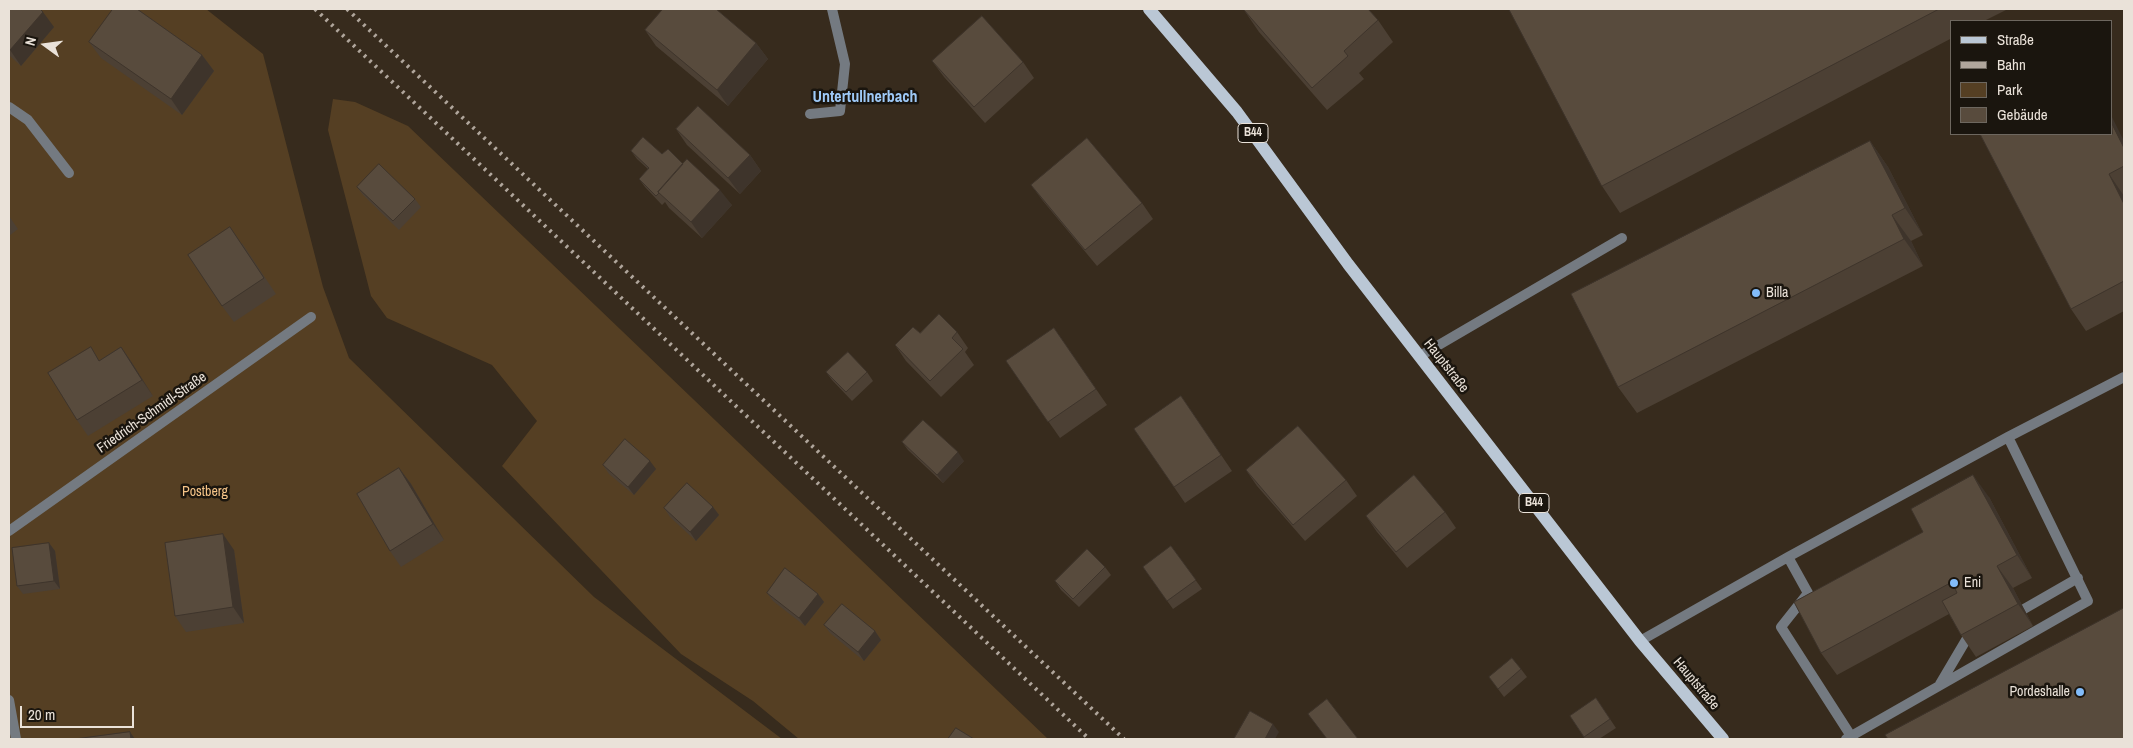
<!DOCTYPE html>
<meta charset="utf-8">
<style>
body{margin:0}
#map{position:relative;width:2133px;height:748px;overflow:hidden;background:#372b1d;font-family:"Archivo Narrow",sans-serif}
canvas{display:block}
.frame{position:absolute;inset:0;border:10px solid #eae2d9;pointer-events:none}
.legend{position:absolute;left:1950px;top:20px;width:162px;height:115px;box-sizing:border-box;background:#1a150e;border:1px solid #6d675f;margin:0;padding:6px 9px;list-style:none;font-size:15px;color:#eae2d9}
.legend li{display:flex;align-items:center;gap:10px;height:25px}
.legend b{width:25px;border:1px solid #6d675f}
.north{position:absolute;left:20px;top:20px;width:50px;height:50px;-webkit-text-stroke:4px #1a150e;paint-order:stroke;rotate:284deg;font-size:14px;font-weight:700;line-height:20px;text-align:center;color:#eae2d9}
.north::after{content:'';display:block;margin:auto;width:18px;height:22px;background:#eae2d9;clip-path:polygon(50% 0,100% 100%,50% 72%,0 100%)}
.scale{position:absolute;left:20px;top:706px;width:114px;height:22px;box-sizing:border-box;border:2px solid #eae2d9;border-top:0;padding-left:6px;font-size:15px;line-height:18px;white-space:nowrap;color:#eae2d9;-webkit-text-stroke:4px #1a150e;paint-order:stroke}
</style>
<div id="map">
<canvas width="2133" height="748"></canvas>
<div class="frame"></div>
<ul class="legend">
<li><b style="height:6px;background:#bac7d5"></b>Straße</li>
<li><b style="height:6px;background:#b0a69c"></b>Bahn</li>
<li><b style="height:14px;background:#553f23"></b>Park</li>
<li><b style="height:14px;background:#584b3d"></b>Gebäude</li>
</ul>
<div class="north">N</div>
<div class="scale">20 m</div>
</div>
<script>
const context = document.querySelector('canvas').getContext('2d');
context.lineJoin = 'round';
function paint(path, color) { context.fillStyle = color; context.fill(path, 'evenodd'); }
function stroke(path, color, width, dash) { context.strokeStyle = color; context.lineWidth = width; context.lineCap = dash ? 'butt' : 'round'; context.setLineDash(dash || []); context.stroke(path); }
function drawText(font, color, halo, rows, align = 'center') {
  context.font = font + ' "Archivo Narrow",sans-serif'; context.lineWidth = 5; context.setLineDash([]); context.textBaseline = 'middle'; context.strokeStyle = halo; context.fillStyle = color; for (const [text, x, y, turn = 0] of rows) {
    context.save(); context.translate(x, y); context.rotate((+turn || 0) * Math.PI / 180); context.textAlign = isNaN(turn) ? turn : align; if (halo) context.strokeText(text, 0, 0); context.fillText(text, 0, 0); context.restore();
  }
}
paint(new Path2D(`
 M 9,9 L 206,9 L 263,54 L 323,287 L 349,358 L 594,597 L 782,739 L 9,739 Z
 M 333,99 L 355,102 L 408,126 L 1048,739 L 799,739 L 753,701 L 681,654 L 502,466 L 537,421 L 492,365 L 387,318 L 371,296 L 328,130 Z`), '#553f23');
stroke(new Path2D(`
 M 810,114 L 840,111 L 845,64 L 832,9
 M 1420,356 L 1622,238
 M 1788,557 L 1808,593 L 1781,627 L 1851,736
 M 2024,609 L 2078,578
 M 1640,641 L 1788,557 L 2008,437 L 2124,377
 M 1940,684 L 1966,640
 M 1846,739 L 2088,601 L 2008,437`), '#747a81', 10);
stroke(new Path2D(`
 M 9,107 L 28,120 L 69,173
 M 9,531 L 311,317
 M 9,700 L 16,739`), '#747a81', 10);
stroke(new Path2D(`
 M 1149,9 L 1237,112 L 1348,264 L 1640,641 L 1723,739`), '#bac7d5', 12);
stroke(new Path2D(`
 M 315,9 L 1089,739
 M 347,9 L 1124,739`), '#b0a69c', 4, [2.5, 5]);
paint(new Path2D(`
 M 9,9 L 54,27 L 21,66 L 9,55 Z
 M 1244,9 L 1368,9 L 1378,20 L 1393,42 L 1359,73 L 1364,79 L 1327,110 L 1259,32 L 1244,10 L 1245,9 Z
 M 1509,9 L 2008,9 L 1984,21 L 1952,21 L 1952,38 L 1620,213 L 1602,186 Z
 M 645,30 L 756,43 L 768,59 L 728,106 L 656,46 Z
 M 89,42 L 202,55 L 214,71 L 182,115 L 101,58 Z
 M 932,61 L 1023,62 L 1034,78 L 985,123 L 944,77 Z
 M 676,129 L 750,155 L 761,171 L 740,194 L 687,145 Z
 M 1980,134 L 2124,141 L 2124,311 L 2086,331 L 2071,309 Z
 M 1870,141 L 1888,167 L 1923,235 L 1911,241 L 1923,266 L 1637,413 L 1618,387 Z
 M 631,151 L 662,154 L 683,164 L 732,205 L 702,238 L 669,208 L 665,202 L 662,205 L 645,187 L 639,179 L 648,169 L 637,159 Z
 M 1031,185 L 1142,203 L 1153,219 L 1097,266 L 1043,201 Z
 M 357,187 L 415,199 L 421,207 L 399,230 L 363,195 Z
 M 9,216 L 18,229 L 9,236 Z
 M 242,243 L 276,294 L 234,322 L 222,306 Z
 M 1054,328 L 1107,405 L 1060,438 L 1006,361 Z
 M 957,332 L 968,348 L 965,352 L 974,365 L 941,397 L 906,361 L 895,345 L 920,333 Z
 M 121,347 L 132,363 L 153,396 L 88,436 L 77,420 L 100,360 Z
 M 826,372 L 867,372 L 873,381 L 852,401 L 832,380 Z
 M 1181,396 L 1232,471 L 1185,503 L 1134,429 Z
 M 902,442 L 964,461 L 943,483 L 908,450 Z
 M 603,465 L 656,469 L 634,495 L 609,474 Z
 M 399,468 L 411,484 L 444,540 L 401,567 L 390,551 Z
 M 1246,470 L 1346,480 L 1357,496 L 1305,541 L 1257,486 Z
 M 1989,497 L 2032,578 L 2013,588 L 2033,626 L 1976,657 L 1961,635 L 1949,614 L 1837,675 L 1821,653 Z
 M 713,507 L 719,515 L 696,541 L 670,517 L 664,508 Z
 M 1445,512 L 1456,528 L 1407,568 L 1377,532 L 1366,516 Z
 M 49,543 L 55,551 L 60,589 L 23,594 L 17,586 Z
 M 1171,546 L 1202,589 L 1173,609 L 1143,567 Z
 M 234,550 L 244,623 L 186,632 L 175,616 Z
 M 1105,567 L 1111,575 L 1079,607 L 1061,590 L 1055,581 Z
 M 767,593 L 818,594 L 824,602 L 805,626 L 773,601 Z
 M 824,625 L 875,631 L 881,640 L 864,661 L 830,633 Z
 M 1521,669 L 1527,677 L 1504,697 L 1489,677 Z
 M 1596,698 L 1616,728 L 1599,739 L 1585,739 L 1570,716 Z`), '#4c4034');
paint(new Path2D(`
 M 43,12 L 54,27 L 21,66 L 10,50 Z
 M 756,43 L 768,59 L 728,106 L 717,90 Z
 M 202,55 L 214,71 L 182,115 L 171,99 Z
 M 2112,117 L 2124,141 L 2124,148 L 2112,124 Z
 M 1870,141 L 1888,167 L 1923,235 L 1905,208 Z
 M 750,155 L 761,171 L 740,194 L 728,178 Z
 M 2109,174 L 2124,196 L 2124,204 Z
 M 720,190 L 732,205 L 702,238 L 691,222 Z
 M 1892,215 L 1911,241 L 1923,266 L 1904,239 Z
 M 121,347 L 132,363 L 153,396 L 142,380 Z
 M 958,452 L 964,461 L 943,483 L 937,475 Z
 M 650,461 L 656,469 L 634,495 L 628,487 Z
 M 399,468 L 411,484 L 444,540 L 433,524 Z
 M 1973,475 L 1989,497 L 2032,578 L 2017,555 Z
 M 713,507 L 719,515 L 696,541 L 690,532 Z
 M 223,534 L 234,550 L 244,623 L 233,607 Z
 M 49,543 L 55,551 L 60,589 L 54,581 Z
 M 1997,566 L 2013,588 L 2033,626 L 2018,604 Z
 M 818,594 L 824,602 L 805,626 L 799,618 Z
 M 875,631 L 881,640 L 864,661 L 858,652 Z
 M 1273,724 L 1279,732 L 1275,739 L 1265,739 Z
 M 130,732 L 135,739 L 131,739 Z`), '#3e342b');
const building = new Path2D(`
 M 9,9 L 40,9 L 43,12 L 10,50 L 9,49 Z
 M 113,9 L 137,9 L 202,55 L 171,99 L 89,42 Z
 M 663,9 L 716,9 L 756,43 L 717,90 L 645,30 Z
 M 1245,9 L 1368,9 L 1378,20 L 1344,51 L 1348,56 L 1312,88 L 1244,10 Z
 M 1509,9 L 1939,9 L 1602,186 Z
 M 982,16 L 1023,62 L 974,107 L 932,61 Z
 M 698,106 L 750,155 L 728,178 L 676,129 Z
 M 2112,124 L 2124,148 L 2124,166 L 2109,174 L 2124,204 L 2124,281 L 2071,309 L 1980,134 L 2112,134 Z
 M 643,137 L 662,154 L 668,149 L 683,164 L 658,192 L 659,193 L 656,196 L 639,179 L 649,168 L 631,151 Z
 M 1087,138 L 1142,203 L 1085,250 L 1031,185 Z
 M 1870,141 L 1905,208 L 1892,215 L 1904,239 L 1618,387 L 1571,294 Z
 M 687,159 L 720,190 L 691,222 L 658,192 Z
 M 379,164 L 415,199 L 393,221 L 357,187 Z
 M 230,227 L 264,278 L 222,306 L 188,255 Z
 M 939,314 L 957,332 L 952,338 L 963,349 L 930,381 L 895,345 L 913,327 L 920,333 Z
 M 1054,328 L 1096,389 L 1048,422 L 1006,361 Z
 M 91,347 L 99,361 L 121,347 L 142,380 L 77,420 L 48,373 Z
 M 848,352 L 867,372 L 846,392 L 826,372 Z
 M 1181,396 L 1221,455 L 1174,487 L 1134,429 Z
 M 923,420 L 958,452 L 937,475 L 902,442 Z
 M 1298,426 L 1346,480 L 1293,525 L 1246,470 Z
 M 625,439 L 650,461 L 628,487 L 603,465 Z
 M 399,468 L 433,524 L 390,551 L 357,494 Z
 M 1414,475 L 1445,512 L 1396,552 L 1366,516 Z
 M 1973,475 L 2017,555 L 1997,566 L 2018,604 L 1961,635 L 1942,601 L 1957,593 L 1952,582 L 1821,653 L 1794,602 L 1923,532 L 1911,509 Z
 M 687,483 L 713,507 L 690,532 L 664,508 Z
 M 223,534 L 233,607 L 175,616 L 165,543 Z
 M 49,543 L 54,581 L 17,586 L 12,548 Z
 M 1171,546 L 1196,580 L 1167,601 L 1143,567 Z
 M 1087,549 L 1105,567 L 1073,599 L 1055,581 Z
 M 785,568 L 818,594 L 799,618 L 767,593 Z
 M 842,604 L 875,631 L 858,652 L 824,625 Z
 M 2124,608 L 2124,739 L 1888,739 L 1885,735 Z
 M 1512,658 L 1521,669 L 1498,689 L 1489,677 Z
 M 1596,698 L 1610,719 L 1584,737 L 1570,716 Z
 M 1327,699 L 1358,739 L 1327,739 L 1308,714 Z
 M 1250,711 L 1273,724 L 1265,739 L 1234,739 Z
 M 956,728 L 974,739 L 948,739 Z
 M 130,732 L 131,739 L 75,739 Z`);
paint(building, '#584b3d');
stroke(building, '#3e342b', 1);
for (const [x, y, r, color] of [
 [1756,293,5,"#82bcfa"],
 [1954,583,5,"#82bcfa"],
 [2080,692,5,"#82bcfa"]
]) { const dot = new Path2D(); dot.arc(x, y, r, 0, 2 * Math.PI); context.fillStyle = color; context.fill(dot); stroke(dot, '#1a150e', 2); }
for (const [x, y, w] of [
 [1253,133,30],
 [1534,503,30]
]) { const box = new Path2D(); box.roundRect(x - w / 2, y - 9.5, w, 19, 4); context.fillStyle = '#1a150e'; context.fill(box); stroke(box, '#eae2d9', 1); }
drawText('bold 12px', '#eae2d9', null, [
 ["B44",1253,133],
 ["B44",1534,503]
]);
drawText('14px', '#eae2d9', '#1a150e', [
 ["Billa",1766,293],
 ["Eni",1964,583],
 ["Pordeshalle",2070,692,"right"]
], 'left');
drawText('14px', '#eae2d9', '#1a150e', [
 ["Hauptstraße",1446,366,52],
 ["Friedrich-Schmidl-Straße",152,413,-35],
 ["Hauptstraße",1696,684,50]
]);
drawText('14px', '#f5c488', '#1a150e', [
 ["Postberg",205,492]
]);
drawText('bold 16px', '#9ec9f7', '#1a150e', [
 ["Untertullnerbach",865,98]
]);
</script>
